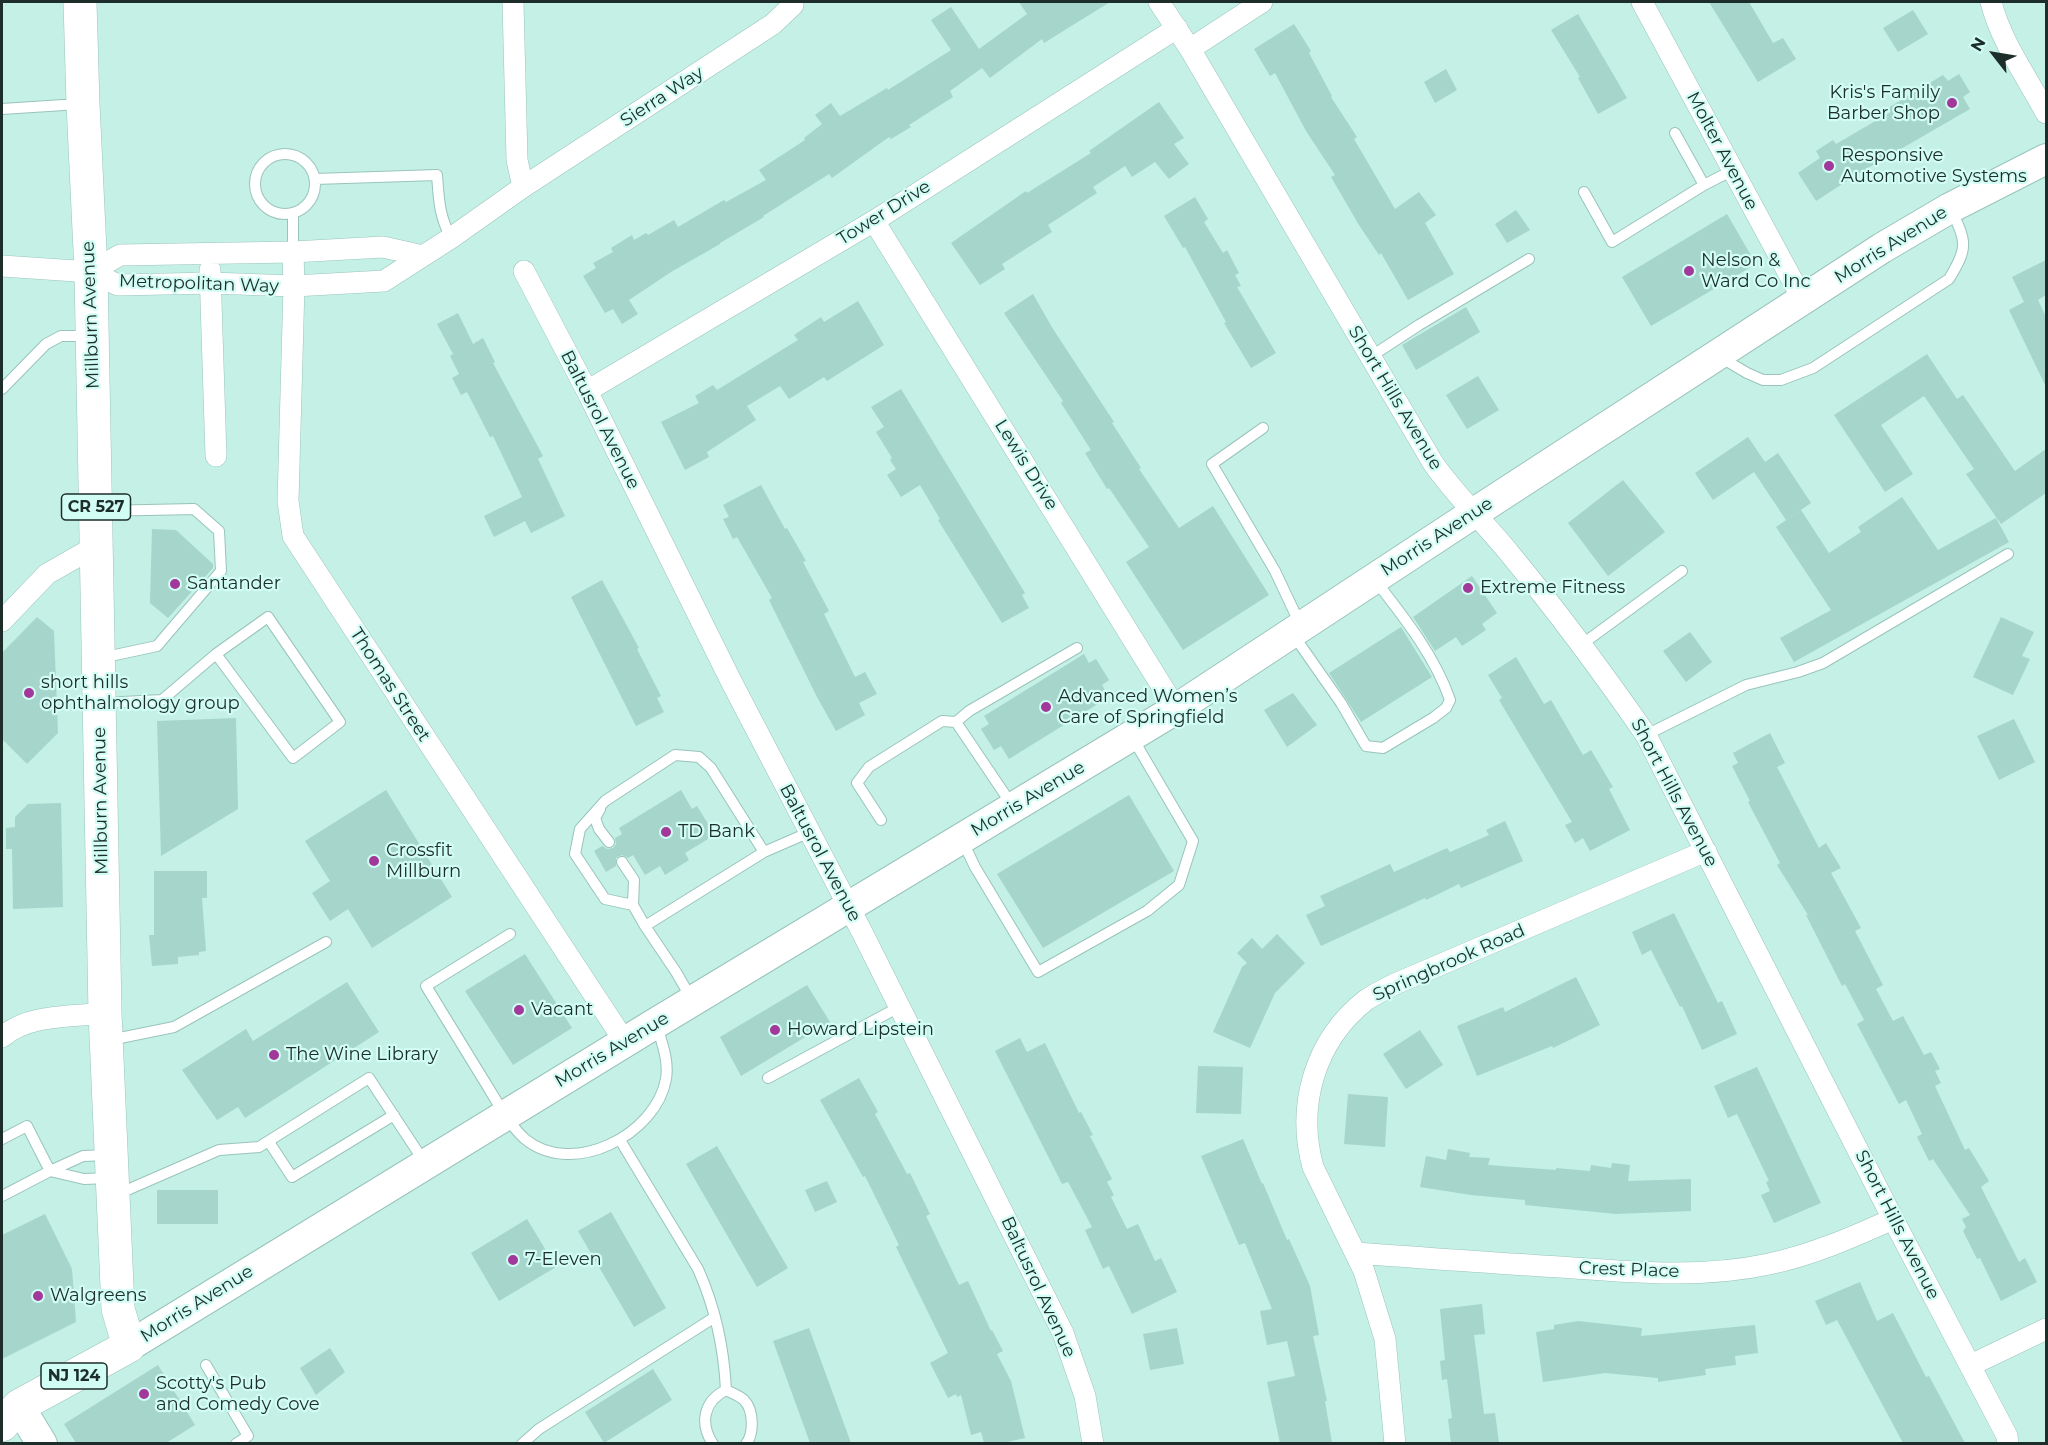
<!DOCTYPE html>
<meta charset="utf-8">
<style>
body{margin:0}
#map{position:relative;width:2048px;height:1445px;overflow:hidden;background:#c4f0e6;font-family:Montserrat,sans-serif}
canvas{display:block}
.frame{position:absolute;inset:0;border:3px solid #1c2d2a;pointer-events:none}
.north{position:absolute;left:1964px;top:24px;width:60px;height:60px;-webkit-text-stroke:4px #d1fdf4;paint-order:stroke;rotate:301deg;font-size:16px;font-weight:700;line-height:24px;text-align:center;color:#1c2d2a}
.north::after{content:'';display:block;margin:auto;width:21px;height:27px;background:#1c2d2a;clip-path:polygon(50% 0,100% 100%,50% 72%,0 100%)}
</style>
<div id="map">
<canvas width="2048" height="1445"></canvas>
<div class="frame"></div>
<div class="north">N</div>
</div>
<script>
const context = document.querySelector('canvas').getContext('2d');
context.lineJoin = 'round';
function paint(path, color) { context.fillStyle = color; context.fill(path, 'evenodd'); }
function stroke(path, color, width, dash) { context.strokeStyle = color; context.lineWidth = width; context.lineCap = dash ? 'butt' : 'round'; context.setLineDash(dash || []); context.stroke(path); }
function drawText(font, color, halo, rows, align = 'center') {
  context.font = font + ' Montserrat,sans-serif'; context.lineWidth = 4.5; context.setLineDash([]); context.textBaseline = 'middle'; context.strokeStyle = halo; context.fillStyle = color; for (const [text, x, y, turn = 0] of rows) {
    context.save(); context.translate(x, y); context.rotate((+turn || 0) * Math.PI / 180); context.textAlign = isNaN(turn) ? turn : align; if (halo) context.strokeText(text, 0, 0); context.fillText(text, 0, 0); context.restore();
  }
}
paint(new Path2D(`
 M 1019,2 L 1110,2 L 1044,43 L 1042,39 L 990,78 L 982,68 L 950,91 L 953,97 L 909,125 L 911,127 L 891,139 L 889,137 L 832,178 L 829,174 L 763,216 L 764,217 L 720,243 L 720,244 L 671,272 L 629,300 L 638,314 L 622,324 L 613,309 L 605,313 L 583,276 L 596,268 L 593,263 L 613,252 L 611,248 L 632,235 L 634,240 L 646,233 L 648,235 L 674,220 L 678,227 L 724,200 L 726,202 L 766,180 L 759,170 L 805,140 L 804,138 L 822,124 L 815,115 L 831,103 L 840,116 L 887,88 L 888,90 L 951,50 L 931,20 L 951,7 L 979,49 L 1027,14 Z
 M 1709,2 L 1749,2 L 1773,43 L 1783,38 L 1796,59 L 1758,82 Z
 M 1913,10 L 1928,34 L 1898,52 L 1883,28 Z
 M 1578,14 L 1627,98 L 1598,114 L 1578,78 L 1580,77 L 1551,30 Z
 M 1294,24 L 1311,51 L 1309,53 L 1332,96 L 1331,97 L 1357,137 L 1354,139 L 1395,209 L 1419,192 L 1436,215 L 1425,223 L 1454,274 L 1408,300 L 1381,253 L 1379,255 L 1359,225 L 1331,177 L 1335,175 L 1306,131 L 1275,73 L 1270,76 L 1254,49 Z
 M 1446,69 L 1457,90 L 1435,103 L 1424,82 Z
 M 1959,74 L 1970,92 L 1963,97 L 1970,109 L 1861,172 L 1816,201 L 1798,173 L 1820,158 L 1816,151 L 1833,140 L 1836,144 L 1891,112 L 1888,108 L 1943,75 L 1948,81 Z
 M 1159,102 L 1184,138 L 1174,144 L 1189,164 L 1169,179 L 1155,162 L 1132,177 L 1125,166 L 1093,187 L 1097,193 L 1048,225 L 1052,232 L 1002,264 L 1005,269 L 980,285 L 951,243 L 1026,191 L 1027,193 L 1091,153 L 1089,151 Z
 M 1195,197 L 1208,219 L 1204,222 L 1223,253 L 1227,250 L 1239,273 L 1235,275 L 1241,286 L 1237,287 L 1276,353 L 1251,368 L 1224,323 L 1226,322 L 1185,247 L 1183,248 L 1164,216 Z
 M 1516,210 L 1530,230 L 1507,243 L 1495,224 Z
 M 1727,214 L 1756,264 L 1651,326 L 1622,277 Z
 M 2046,260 L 2046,295 L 2038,300 L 2046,317 L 2046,387 L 2009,310 L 2024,302 L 2012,277 Z
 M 1033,294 L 1053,329 L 1114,422 L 1112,423 L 1141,468 L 1139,469 L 1179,528 L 1213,506 L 1269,595 L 1183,650 L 1126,562 L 1149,547 L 1109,488 L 1107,489 L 1085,453 L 1091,450 L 1061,403 L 1063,401 L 1004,313 Z
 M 858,301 L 884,345 L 827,381 L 824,377 L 789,399 L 780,386 L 747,406 L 756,420 L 707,452 L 709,457 L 685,470 L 661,422 L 699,403 L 695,396 L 713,385 L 717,390 L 798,340 L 794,335 L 821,317 L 824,322 Z
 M 1466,307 L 1480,332 L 1416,370 L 1402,345 Z
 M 458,313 L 473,344 L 483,338 L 495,362 L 493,363 L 543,456 L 538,459 L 565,516 L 531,533 L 525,521 L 494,537 L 484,516 L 522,497 L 493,436 L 490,437 L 467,392 L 461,395 L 452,378 L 459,374 L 450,356 L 453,354 L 437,324 Z
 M 1927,354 L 1957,399 L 1963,395 L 2015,471 L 2046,449 L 2046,493 L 2001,524 L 1966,474 L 1974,469 L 1924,396 L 1881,425 L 1913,474 L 1885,492 L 1834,415 Z
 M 1478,376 L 1499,410 L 1467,429 L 1446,395 Z
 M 901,389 L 1025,593 L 1022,595 L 1029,608 L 1002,623 L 938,520 L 940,519 L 920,485 L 901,497 L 887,475 L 896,469 L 890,460 L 892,458 L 876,432 L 884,427 L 871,407 Z
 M 1748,437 L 1765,462 L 1778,453 L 1811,503 L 1786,520 L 1754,472 L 1713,500 L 1695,473 Z
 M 1623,480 L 1665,532 L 1608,576 L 1568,523 Z
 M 761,485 L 785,529 L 787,528 L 806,561 L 803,562 L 829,611 L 824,614 L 855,677 L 865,672 L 877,694 L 859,703 L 865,715 L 836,731 L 817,697 L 769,600 L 772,598 L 737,537 L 733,539 L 723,519 L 729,517 L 723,505 Z
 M 1902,497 L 1938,550 L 1996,518 L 2009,542 L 1794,662 L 1780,638 L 1831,610 L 1776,527 L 1801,510 L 1829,553 L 1861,532 L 1858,527 Z
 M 152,529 L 176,530 L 213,564 L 213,568 L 168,618 L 150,603 Z
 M 1472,576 L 1497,613 L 1482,624 L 1486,630 L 1462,646 L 1456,637 L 1435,651 L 1413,617 Z
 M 602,580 L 639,648 L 637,649 L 661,696 L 657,698 L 664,712 L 636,726 L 571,597 Z
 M 37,617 L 54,631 L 58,733 L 27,764 L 2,739 L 2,653 Z
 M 2001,617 L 2034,632 L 2022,656 L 2030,659 L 2013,695 L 1973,677 Z
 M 1401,627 L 1432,677 L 1361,722 L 1329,673 Z
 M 1690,632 L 1712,662 L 1686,682 L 1663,651 Z
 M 1084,654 L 1089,663 L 1096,659 L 1109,680 L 1102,685 L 1109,697 L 1009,759 L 1001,746 L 994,750 L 981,729 L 989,724 L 984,716 Z
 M 1516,657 L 1544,704 L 1551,700 L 1583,755 L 1591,750 L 1613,787 L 1609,789 L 1630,830 L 1590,851 L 1583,838 L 1575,843 L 1565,825 L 1572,822 L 1527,747 L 1499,700 L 1502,698 L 1488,675 Z
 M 1293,693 L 1317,725 L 1287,747 L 1264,710 Z
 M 236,718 L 238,809 L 161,856 L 157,721 Z
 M 2014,719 L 2035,762 L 1999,780 L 1977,736 Z
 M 1770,733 L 1785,763 L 1777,767 L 1819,848 L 1826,843 L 1841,868 L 1831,873 L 1861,928 L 1855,931 L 1883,985 L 1876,989 L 1893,1021 L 1903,1016 L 1924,1055 L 1931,1052 L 1940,1069 L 1935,1071 L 1941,1083 L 1935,1086 L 1965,1150 L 1969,1148 L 1989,1181 L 1981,1187 L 2019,1262 L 2025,1258 L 2037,1282 L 2001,1301 L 1980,1258 L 1977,1259 L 1963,1231 L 1966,1227 L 1962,1219 L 1970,1215 L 1933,1159 L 1929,1161 L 1917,1137 L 1922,1134 L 1906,1100 L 1899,1104 L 1857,1024 L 1864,1020 L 1845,984 L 1842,986 L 1806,915 L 1808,915 L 1777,865 L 1780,863 L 1748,802 L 1750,801 L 1732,766 L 1738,763 L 1733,753 Z
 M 386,790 L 452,897 L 372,948 L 348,909 L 330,921 L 312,893 L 330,881 L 305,841 Z
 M 681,790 L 692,809 L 697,806 L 713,832 L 710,833 L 713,836 L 685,853 L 689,860 L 665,875 L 660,866 L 645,875 L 633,855 L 628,858 L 622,855 L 616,858 L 616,866 L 606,872 L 594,851 L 602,846 L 607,849 L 613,848 L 616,844 L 615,838 L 622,834 L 619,828 Z
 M 1129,795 L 1174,871 L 1043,948 L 997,874 Z
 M 61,803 L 63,907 L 13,909 L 12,849 L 6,849 L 6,828 L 15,827 L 15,817 L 28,804 Z
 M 1505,821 L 1523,861 L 1461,888 L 1459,884 L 1426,900 L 1425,898 L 1321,946 L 1306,915 L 1325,906 L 1320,896 L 1390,864 L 1394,872 L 1447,848 L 1450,852 L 1489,835 L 1486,830 Z
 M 154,871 L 207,871 L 207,898 L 202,898 L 206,951 L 199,952 L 199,955 L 178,957 L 178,964 L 152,966 L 149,935 L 154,935 Z
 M 1674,913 L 1718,1003 L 1722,1001 L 1737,1034 L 1702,1050 L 1682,1006 L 1680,1007 L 1651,950 L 1642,955 L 1632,932 Z
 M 1277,934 L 1305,963 L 1275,993 L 1250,1048 L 1213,1032 L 1242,967 L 1247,963 L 1237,953 L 1252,938 L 1262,949 Z
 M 525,954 L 572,1028 L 513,1065 L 465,991 Z
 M 1576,977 L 1600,1025 L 1553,1048 L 1552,1046 L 1477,1076 L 1457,1026 L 1503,1007 L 1505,1012 Z
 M 347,982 L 379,1032 L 245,1118 L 238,1107 L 217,1120 L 182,1070 L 246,1029 L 253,1041 Z
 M 807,985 L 830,1022 L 741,1076 L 720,1037 Z
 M 1420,1030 L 1443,1065 L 1406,1089 L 1383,1054 Z
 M 1020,1038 L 1027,1052 L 1045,1043 L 1079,1113 L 1081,1112 L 1093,1135 L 1090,1136 L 1112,1179 L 1107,1182 L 1114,1195 L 1111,1197 L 1127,1229 L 1138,1224 L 1155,1261 L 1161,1258 L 1177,1292 L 1132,1314 L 1109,1266 L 1103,1269 L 1085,1230 L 1092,1227 L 1068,1182 L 1062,1184 L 995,1051 Z
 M 1198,1066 L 1243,1067 L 1241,1114 L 1196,1113 Z
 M 1757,1067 L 1821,1203 L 1774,1223 L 1761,1195 L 1770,1191 L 1766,1182 L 1769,1181 L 1737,1114 L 1728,1118 L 1714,1086 Z
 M 859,1078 L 878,1112 L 875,1114 L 907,1174 L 910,1173 L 930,1214 L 926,1216 L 959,1285 L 968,1281 L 991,1331 L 992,1330 L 1003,1351 L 997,1354 L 1011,1381 L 1025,1438 L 1003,1443 L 984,1443 L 981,1432 L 971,1435 L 961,1395 L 957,1397 L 956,1394 L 948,1398 L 930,1363 L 948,1353 L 896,1247 L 899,1245 L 865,1176 L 863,1177 L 820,1100 Z
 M 1348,1094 L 1388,1097 L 1385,1147 L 1344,1144 Z
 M 1243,1139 L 1262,1184 L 1263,1183 L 1287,1240 L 1289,1239 L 1310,1286 L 1319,1335 L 1313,1336 L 1327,1401 L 1325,1401 L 1332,1443 L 1280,1443 L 1267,1382 L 1295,1376 L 1287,1341 L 1267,1345 L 1260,1311 L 1272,1309 L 1245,1243 L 1239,1245 L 1201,1156 Z
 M 717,1146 L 788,1268 L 757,1287 L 686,1164 Z
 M 1448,1149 L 1470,1153 L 1469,1157 L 1490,1158 L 1488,1165 L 1556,1170 L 1556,1168 L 1590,1171 L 1591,1165 L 1611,1168 L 1612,1163 L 1630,1165 L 1628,1181 L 1691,1179 L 1691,1211 L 1616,1214 L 1525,1205 L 1525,1200 L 1471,1195 L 1420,1187 L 1426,1156 L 1446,1160 Z
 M 827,1181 L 837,1202 L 815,1212 L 805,1190 Z
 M 157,1190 L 218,1190 L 218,1224 L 157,1224 Z
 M 611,1212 L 666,1308 L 634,1327 L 578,1231 Z
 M 45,1214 L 72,1269 L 76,1322 L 2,1359 L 2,1235 Z
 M 527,1219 L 556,1267 L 499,1301 L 471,1253 Z
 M 1860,1282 L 1877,1321 L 1893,1313 L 1926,1377 L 1929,1376 L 1965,1443 L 1903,1443 L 1837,1320 L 1826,1325 L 1815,1301 Z
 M 1482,1304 L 1485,1334 L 1474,1335 L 1484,1414 L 1495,1413 L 1499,1443 L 1451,1443 L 1448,1419 L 1452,1418 L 1447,1379 L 1442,1380 L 1440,1361 L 1445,1360 L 1440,1309 Z
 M 1578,1321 L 1642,1328 L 1641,1336 L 1755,1325 L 1758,1353 L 1735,1356 L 1736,1365 L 1705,1369 L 1706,1375 L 1658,1382 L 1658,1378 L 1605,1373 L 1543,1382 L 1536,1332 L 1554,1329 L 1554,1325 Z
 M 809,1328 L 851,1443 L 810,1443 L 773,1341 Z
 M 1177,1328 L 1184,1364 L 1150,1370 L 1143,1334 Z
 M 330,1348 L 345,1372 L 316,1395 L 300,1368 Z
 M 158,1365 L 195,1425 L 166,1443 L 76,1443 L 64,1424 Z
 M 653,1369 L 672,1400 L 604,1443 L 585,1412 Z`), '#a5d5cb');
const lane = new Path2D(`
 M 2,109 L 79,104
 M 1675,133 L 1704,185
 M255 184a30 30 0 1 1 60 0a30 30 0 1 1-60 0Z
 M 315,179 L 437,175 C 439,201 439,215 451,238
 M 1584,192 L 1612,242 L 1704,185 L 1733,170
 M 293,252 L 293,214
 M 1370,357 L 1419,325 L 1529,259
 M 1720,357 L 1747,373 L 1763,380 L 1781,380 L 1813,368 L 1949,279 C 1968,248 1967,242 1951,210
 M 2,389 L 46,344 L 61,336 L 89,336
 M 1263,428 L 1212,464 L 1275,571 L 1300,624
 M 99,511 L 194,509 L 219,531 L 221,571 L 157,646 L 101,658
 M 1292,633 L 1341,703 L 1366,746 L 1383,748 L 1433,718 L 1446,708 L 1450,700 C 1435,656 1403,616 1375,580
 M 1581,645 L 1682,571
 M 103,703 L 162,700 L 216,654 L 268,617 L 340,722 L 293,758 L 216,654
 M 956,722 L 969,711 L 1077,648
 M 1646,735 L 1746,685 L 1798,672 L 1823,663 L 2008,554
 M 600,809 L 595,818 L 599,829 L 609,842
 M 881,820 L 857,783 L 869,767 L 942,721 L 956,722 L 1012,805
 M 962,840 L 975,867 L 1038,972 L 1147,911 L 1179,885 L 1193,841 L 1132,737
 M 622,862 L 634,880 L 633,905 L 645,926
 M 633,905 L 605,899 L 575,854 L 580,829 L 605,801 L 675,755 L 699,757 L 711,768 L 764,852
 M 510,934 L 426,986 C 445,1017 464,1048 483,1079 C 495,1098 509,1125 525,1139 C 572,1178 656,1135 666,1079 C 669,1061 662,1043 657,1026
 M 691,998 L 676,972 L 645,926 L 764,852 L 810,832
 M 110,1040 L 174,1027 L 326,942
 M 768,1078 L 899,1007
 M 2,1139 L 27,1126 L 50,1171 L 84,1179 L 109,1178
 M 620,1140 L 698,1269 C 715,1307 724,1349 726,1390
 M 269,1142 L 292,1177 L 394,1115
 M 118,1194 L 219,1150 L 259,1147 L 369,1078 L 425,1163
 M 2,1196 L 50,1171 L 83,1156 L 109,1155
 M 206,1365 L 248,1436 L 236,1444
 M 726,1390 C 732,1393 740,1396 744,1400 C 754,1410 754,1434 746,1444
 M 522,1444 L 539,1429 L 715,1317
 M 713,1444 C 699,1423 704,1401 726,1390`);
const street = new Path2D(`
 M 1159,2 L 1190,49 L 1433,463 C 1456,496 1485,523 1510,554 C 1558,612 1603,673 1646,735 L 1893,1219 L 2007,1436 L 2008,1444
 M 1642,2 L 1803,300
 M 1991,2 C 2001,42 2027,77 2046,113
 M 1190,49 L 1262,2
 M 523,187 L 773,24 L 793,5 L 790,2
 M 874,221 L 1176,709
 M 293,252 L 294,286 L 288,501 L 293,536 L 625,1042
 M 2,266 L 91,272 L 118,285 L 211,283 L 294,286 L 384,281 L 451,238 L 523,187 L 517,160 L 513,2
 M 210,270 L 216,456
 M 524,271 L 587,391 L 732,683 L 864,936 L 1063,1333 L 1085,1396 L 1093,1444
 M 91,272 L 120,255 L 293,252 L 383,247 L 423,256
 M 587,391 L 874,221 L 1177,28
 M 2,621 L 47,574 L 96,546
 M 2,1037 C 28,1014 71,1017 105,1013
 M 1356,1253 C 1424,1258 1492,1263 1560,1267 C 1630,1272 1700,1279 1769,1264 C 1812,1255 1853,1237 1893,1219
 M 1971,1365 L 2046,1329
 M 1395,1444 L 1385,1339 L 1364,1271 L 1313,1167 C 1296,1105 1315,1040 1366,1000 C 1375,994 1385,989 1395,984 L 1706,851`);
const secondary = new Path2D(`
 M 129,1346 L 656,1023 L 1176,709 L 1474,513 L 1882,248 L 1950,208 L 2046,159
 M 19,1406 L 42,1444`);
const primary = new Path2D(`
 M 2,1425 L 19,1406 L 129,1346 L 118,1309 L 105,1013 L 91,272 L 83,104 L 80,2`);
stroke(lane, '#99c4bb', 12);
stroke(street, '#99c4bb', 22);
stroke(secondary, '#99c4bb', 32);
stroke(primary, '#99c4bb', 34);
stroke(lane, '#fff', 10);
stroke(street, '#fff', 21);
stroke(secondary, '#fff', 30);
stroke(primary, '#fff', 33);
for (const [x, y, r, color] of [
 [1952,103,6,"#a1389a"],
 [1829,166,6,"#a1389a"],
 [1689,271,6,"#a1389a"],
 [175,584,6,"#a1389a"],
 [1468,588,6,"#a1389a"],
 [29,693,6,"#a1389a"],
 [1046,707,6,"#a1389a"],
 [666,832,6,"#a1389a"],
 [374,861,6,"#a1389a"],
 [519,1010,6,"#a1389a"],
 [775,1030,6,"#a1389a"],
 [274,1055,6,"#a1389a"],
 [513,1260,6,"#a1389a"],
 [38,1296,6,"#a1389a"],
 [144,1394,6,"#a1389a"]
]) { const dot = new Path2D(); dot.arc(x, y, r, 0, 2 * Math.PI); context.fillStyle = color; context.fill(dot); stroke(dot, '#d1fdf4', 2); }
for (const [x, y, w] of [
 [96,507,69],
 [74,1376,66]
]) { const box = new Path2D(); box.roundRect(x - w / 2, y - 13, w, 26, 4.5); context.fillStyle = '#d1fdf4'; context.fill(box); stroke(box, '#1c2d2a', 1.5); }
drawText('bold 16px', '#1c2d2a', null, [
 ["CR 527",96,507],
 ["NJ 124",74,1376]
]);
drawText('18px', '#1c2d2a', '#d1fdf4', [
 ["Kris's Family",1940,93,"right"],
 ["Barber Shop",1940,114,"right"],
 ["Responsive",1841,156],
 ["Automotive Systems",1841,177],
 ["Nelson &",1701,261],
 ["Ward Co Inc",1701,282],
 ["Santander",187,584],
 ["Extreme Fitness",1480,588],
 ["short hills",41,683],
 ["ophthalmology group",41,704],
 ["Advanced Women’s",1058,697],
 ["Care of Springfield",1058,718],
 ["TD Bank",678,832],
 ["Crossfit",386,851],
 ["Millburn",386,872],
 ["Vacant",531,1010],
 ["Howard Lipstein",787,1030],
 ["The Wine Library",286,1055],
 ["7-Eleven",525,1260],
 ["Walgreens",50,1296],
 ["Scotty's Pub",156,1384],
 ["and Comedy Cove",156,1405]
], 'left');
drawText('18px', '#1c2d2a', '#d1fdf4', [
 ["Sierra Way",662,97,-33],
 ["Molter Avenue",1722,151,62],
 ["Tower Drive",884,213,-32],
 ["Morris Avenue",1891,245,-32],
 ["Metropolitan Way",199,284,2],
 ["Millburn Avenue",91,315,-92],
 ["Short Hills Avenue",1395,398,59],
 ["Baltusrol Avenue",600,420,63],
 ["Lewis Drive",1026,465,58],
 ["Morris Avenue",1437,537,-33],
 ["Thomas Street",390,685,57],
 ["Short Hills Avenue",1674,793,62],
 ["Morris Avenue",1028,799,-31],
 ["Millburn Avenue",101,801,-91],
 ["Baltusrol Avenue",820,853,62],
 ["Springbrook Road",1449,963,-24],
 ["Morris Avenue",612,1050,-31],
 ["Short Hills Avenue",1897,1225,63],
 ["Crest Place",1629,1270,2],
 ["Baltusrol Avenue",1038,1287,65],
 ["Morris Avenue",197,1304,-32]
]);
</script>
